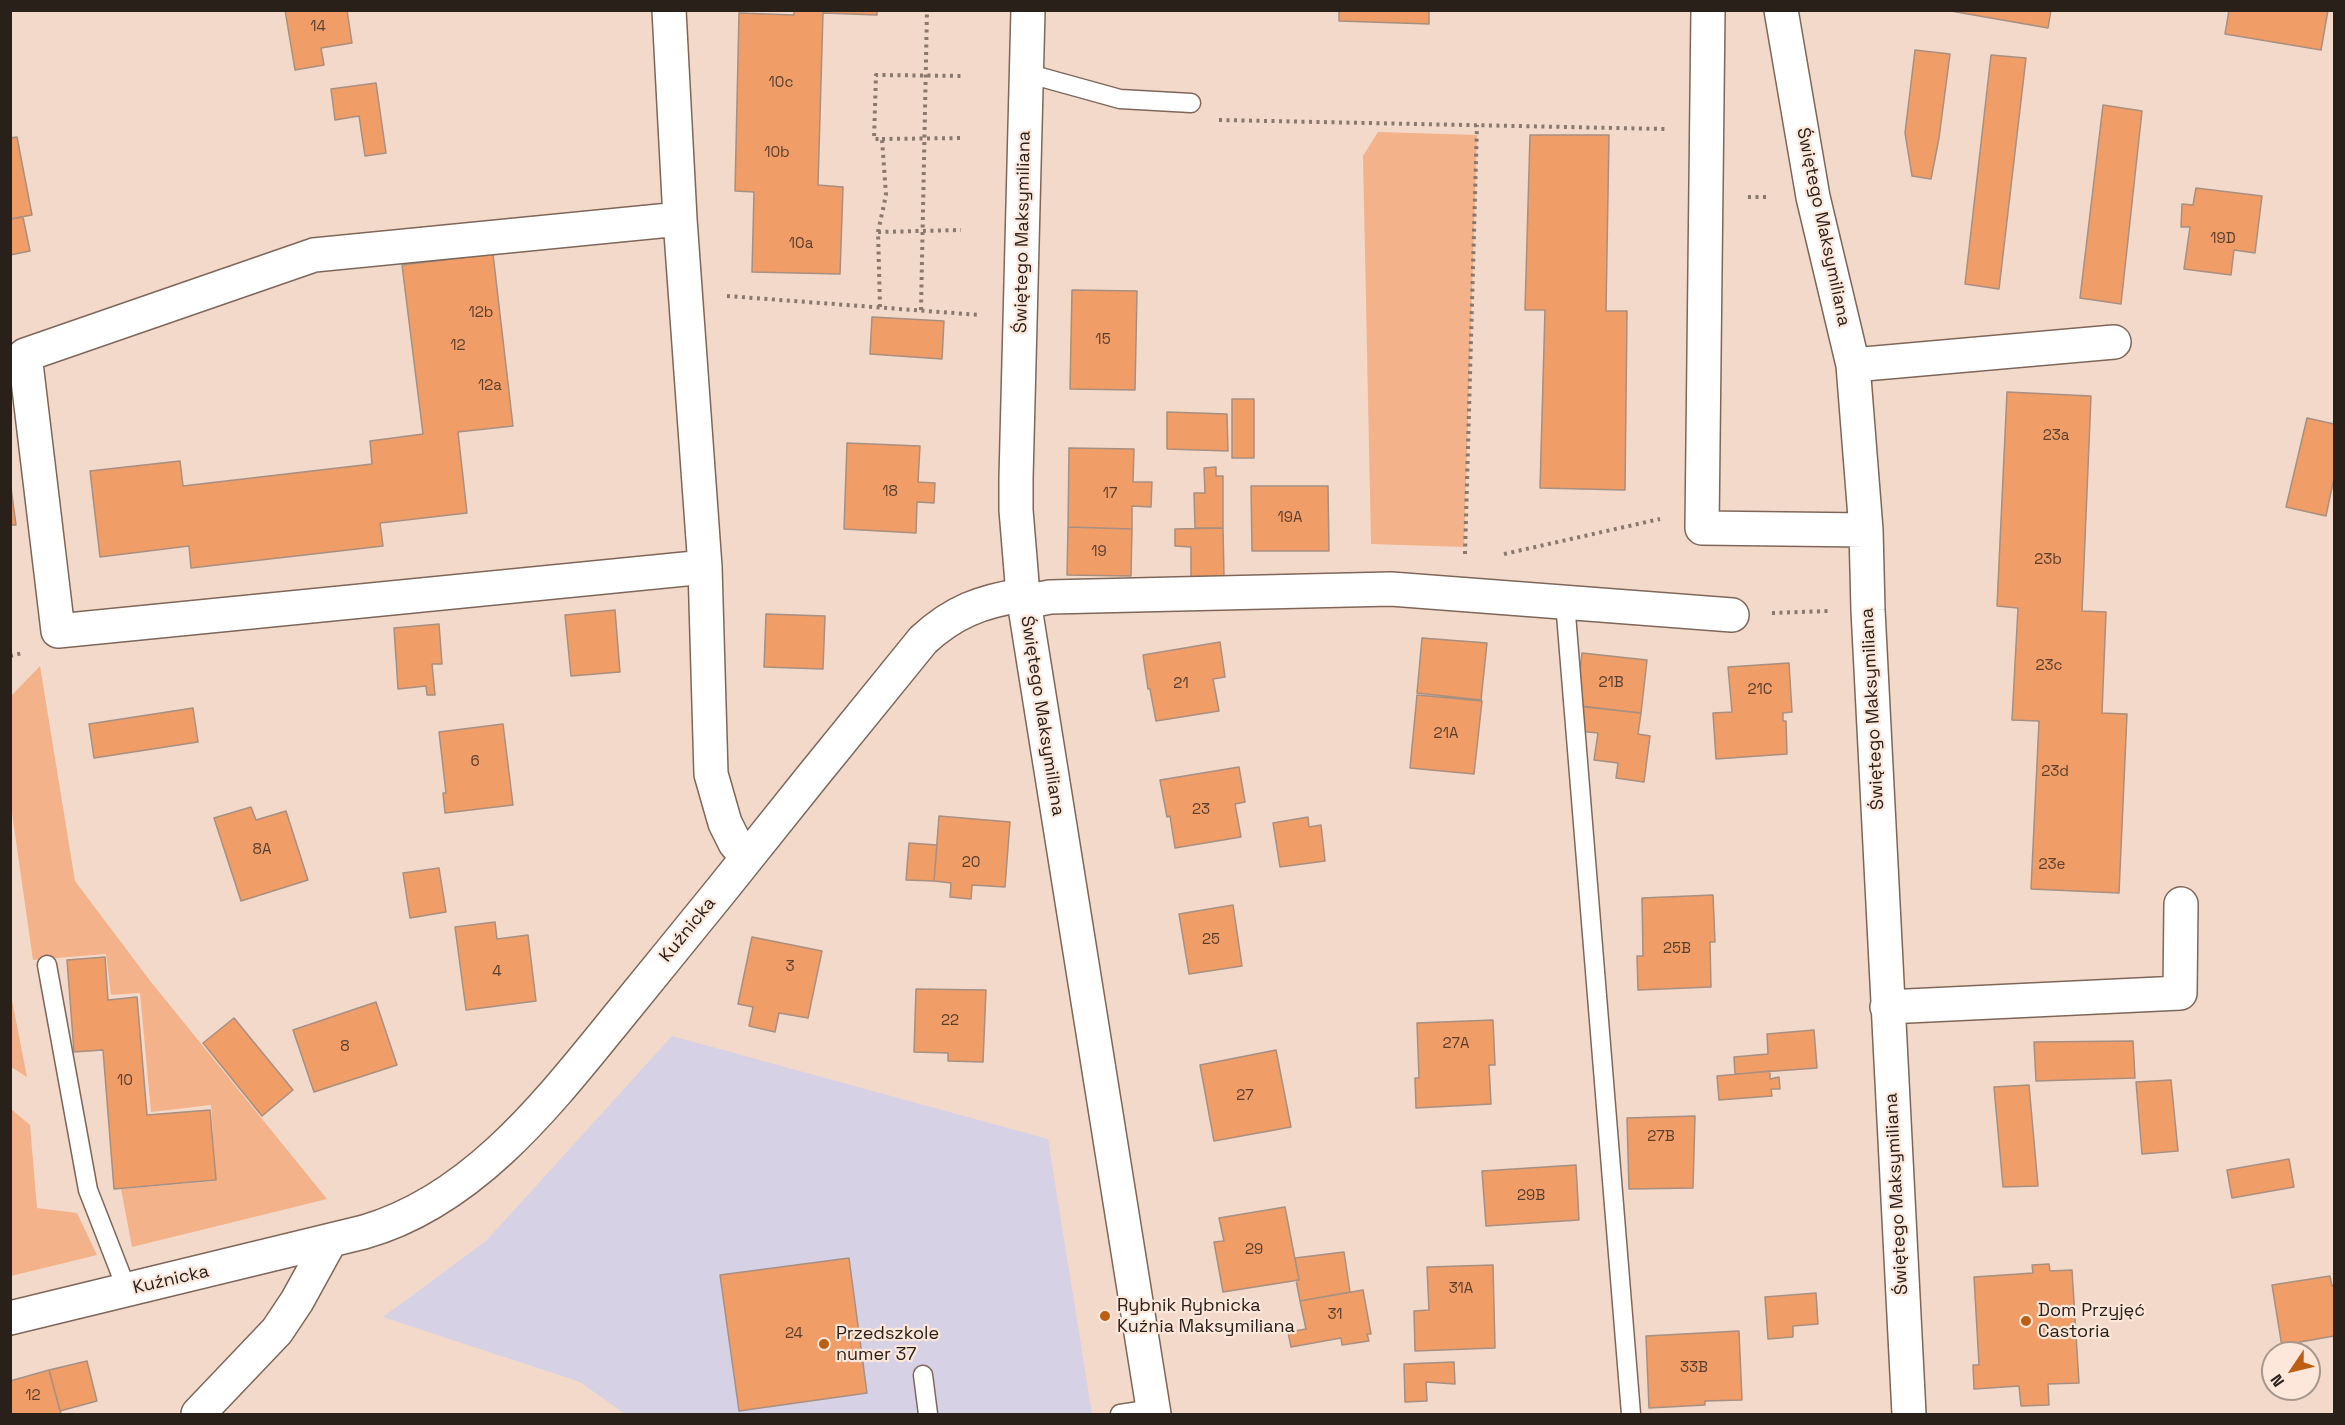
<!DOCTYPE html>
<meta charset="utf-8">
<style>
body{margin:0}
#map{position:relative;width:2345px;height:1425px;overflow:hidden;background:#f3d9c9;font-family:"Space Grotesk",sans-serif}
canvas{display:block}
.frame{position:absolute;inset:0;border:12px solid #29201a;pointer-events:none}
.north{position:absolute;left:2261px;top:1341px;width:60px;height:60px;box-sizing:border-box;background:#fce7da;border:2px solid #a8978d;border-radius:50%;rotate:235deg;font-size:16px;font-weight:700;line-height:24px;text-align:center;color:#29201a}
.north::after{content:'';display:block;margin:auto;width:21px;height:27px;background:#bd5e15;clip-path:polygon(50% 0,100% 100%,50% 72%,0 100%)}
</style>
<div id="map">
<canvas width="2345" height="1425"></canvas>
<div class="frame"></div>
<div class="north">N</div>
</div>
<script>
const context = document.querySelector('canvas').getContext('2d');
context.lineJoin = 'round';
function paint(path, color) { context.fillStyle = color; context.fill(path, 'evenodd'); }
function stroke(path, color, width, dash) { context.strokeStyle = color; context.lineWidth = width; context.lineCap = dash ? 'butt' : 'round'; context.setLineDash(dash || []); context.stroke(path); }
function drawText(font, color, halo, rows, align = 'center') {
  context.font = font + ' "Space Grotesk",sans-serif'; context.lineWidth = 4.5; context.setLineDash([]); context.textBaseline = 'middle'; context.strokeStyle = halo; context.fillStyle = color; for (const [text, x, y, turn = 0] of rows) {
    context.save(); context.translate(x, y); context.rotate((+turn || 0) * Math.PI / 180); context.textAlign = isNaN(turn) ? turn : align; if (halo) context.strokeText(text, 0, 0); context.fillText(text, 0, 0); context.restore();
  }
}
paint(new Path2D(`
 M 672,1036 L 1048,1139 L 1092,1414 L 625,1414 L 580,1382 L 383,1317 L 486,1241 Z`), '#d7d1e6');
paint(new Path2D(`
 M 1378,132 L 1477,135 L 1464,547 L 1371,544 L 1363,156 Z
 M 40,666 L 75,881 L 151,982 L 327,1199 L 132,1247 L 121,1189 L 216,1181 L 211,1105 L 151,1112 L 140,993 L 111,995 L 106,954 L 33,960 L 11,806 L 10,697 Z
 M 10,995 L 11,995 L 27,1077 L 11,1067 Z
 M 11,1109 L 30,1125 L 37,1208 L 77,1213 L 97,1255 L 11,1276 Z`), '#f3b28a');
const building = new Path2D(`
 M 285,10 L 347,10 L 352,43 L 321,48 L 324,65 L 295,70 Z
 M 794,10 L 877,10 L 877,15 L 823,13 L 818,185 L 843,187 L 840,274 L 752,272 L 754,192 L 735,191 L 739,13 L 794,15 Z
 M 1339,10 L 1429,10 L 1429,24 L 1339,21 Z
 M 1945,10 L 2051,10 L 2048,28 Z
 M 2229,10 L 2328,10 L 2321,50 L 2225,34 Z
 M 1915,50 L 1950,54 L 1939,138 L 1931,179 L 1912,176 L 1905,133 Z
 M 1991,55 L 2026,58 L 1999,289 L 1965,284 Z
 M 376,83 L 386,153 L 365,156 L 359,116 L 335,120 L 331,89 Z
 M 2103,105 L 2142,111 L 2121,304 L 2080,298 Z
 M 1530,135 L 1609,135 L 1606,311 L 1627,311 L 1625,490 L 1540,488 L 1545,310 L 1525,310 Z
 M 17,137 L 32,215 L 10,219 L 10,138 Z
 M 2196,188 L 2262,196 L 2255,253 L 2234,250 L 2231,275 L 2184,269 L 2190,227 L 2181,227 L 2182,204 L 2193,205 Z
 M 23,217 L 30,251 L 10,255 L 10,219 Z
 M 493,254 L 513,426 L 458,432 L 467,513 L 380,523 L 383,546 L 191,568 L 189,546 L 100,557 L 90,471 L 180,461 L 183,486 L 372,464 L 370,441 L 423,434 L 402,265 Z
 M 1072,290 L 1137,291 L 1135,390 L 1070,389 Z
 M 872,317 L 944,321 L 942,359 L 870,354 Z
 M 2007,392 L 2091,396 L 2082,611 L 2106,612 L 2102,713 L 2127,714 L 2119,893 L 2031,889 L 2039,721 L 2012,720 L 2018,608 L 1997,606 Z
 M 1232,399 L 1254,399 L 1254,458 L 1232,458 Z
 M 1167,412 L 1227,414 L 1228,451 L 1167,449 Z
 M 2307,418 L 2334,424 L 2334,478 L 2326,516 L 2286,507 Z
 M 847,443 L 920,446 L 918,482 L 935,483 L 934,503 L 917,502 L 916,533 L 844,529 Z
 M 1069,448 L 1134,449 L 1133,482 L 1152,482 L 1151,507 L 1132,506 L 1132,529 L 1068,527 Z
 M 1216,467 L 1216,476 L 1223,476 L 1223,528 L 1195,528 L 1194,493 L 1205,493 L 1204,468 Z
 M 1251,486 L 1328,486 L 1329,551 L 1252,551 Z
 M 10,488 L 11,488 L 16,525 L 10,525 Z
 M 1068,527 L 1132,529 L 1131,576 L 1067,575 Z
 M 1223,528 L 1224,577 L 1191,577 L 1191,547 L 1175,546 L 1175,529 Z
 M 615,610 L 620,672 L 571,676 L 565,615 Z
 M 766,614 L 825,616 L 823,669 L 764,667 Z
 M 439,624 L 442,664 L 432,664 L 435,695 L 427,695 L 426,686 L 398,689 L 394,628 Z
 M 1422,638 L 1487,643 L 1481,700 L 1417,693 Z
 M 1220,642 L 1225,677 L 1213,679 L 1219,711 L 1156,721 L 1150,689 L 1148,689 L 1143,655 Z
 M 1582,653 L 1647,660 L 1641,713 L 1576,706 Z
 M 1789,663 L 1792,712 L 1783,713 L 1783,721 L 1786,721 L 1787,754 L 1716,759 L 1713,713 L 1732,712 L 1728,667 Z
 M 1417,695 L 1482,701 L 1474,774 L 1410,768 Z
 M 1581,706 L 1641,713 L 1638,734 L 1650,736 L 1644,782 L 1616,778 L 1618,763 L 1594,760 L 1598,733 L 1578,731 Z
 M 193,708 L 198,742 L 94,758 L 89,724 Z
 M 503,724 L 513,805 L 445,813 L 443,793 L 446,793 L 439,732 Z
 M 1239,767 L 1245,802 L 1235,804 L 1241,837 L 1175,848 L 1170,816 L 1167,817 L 1160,780 Z
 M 251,807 L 256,820 L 286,811 L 308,880 L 241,901 L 214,818 Z
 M 939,816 L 1010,822 L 1005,887 L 972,885 L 971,899 L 950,897 L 951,883 L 934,881 Z
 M 1308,817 L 1309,827 L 1321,825 L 1325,861 L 1280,867 L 1273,823 Z
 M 909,843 L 937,845 L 934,881 L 906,880 Z
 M 439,868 L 446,912 L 410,918 L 403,873 Z
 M 1713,895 L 1715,942 L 1710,942 L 1711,987 L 1638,990 L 1637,956 L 1643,956 L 1642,898 Z
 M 1233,905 L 1242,966 L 1189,974 L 1179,914 Z
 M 495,922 L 497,939 L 528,935 L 536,1001 L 466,1010 L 455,927 Z
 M 752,937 L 822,951 L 808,1018 L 779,1013 L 775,1032 L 749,1026 L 753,1007 L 738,1004 Z
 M 105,957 L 108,1000 L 137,997 L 147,1115 L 210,1110 L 216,1180 L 114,1189 L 103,1050 L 74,1052 L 67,960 Z
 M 916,989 L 986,990 L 983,1062 L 948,1061 L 948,1053 L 914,1052 Z
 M 376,1002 L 397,1065 L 314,1092 L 293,1030 Z
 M 234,1018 L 293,1090 L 262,1116 L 203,1043 Z
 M 1493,1020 L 1495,1065 L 1489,1065 L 1491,1104 L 1416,1108 L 1415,1078 L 1419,1078 L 1417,1023 Z
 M 1814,1030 L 1817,1068 L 1735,1074 L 1734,1057 L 1768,1054 L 1767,1034 Z
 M 2133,1041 L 2135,1078 L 2036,1081 L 2034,1042 Z
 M 1276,1050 L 1291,1127 L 1214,1141 L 1200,1065 Z
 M 1770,1071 L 1770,1079 L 1779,1077 L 1780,1089 L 1771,1089 L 1772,1096 L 1719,1100 L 1717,1076 Z
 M 2171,1080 L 2178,1151 L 2142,1154 L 2136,1082 Z
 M 2029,1085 L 2038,1186 L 2003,1187 L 1994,1087 Z
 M 1695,1116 L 1693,1188 L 1629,1189 L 1627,1118 Z
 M 2289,1159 L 2294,1187 L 2232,1198 L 2227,1170 Z
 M 1576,1165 L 1579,1220 L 1486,1226 L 1482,1171 Z
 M 1285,1207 L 1299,1280 L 1223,1292 L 1214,1242 L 1224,1241 L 1219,1218 Z
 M 1344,1252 L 1350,1292 L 1300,1301 L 1296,1280 L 1299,1280 L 1295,1258 Z
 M 849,1258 L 867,1393 L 739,1411 L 720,1275 Z
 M 2049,1264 L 2050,1271 L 2072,1270 L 2079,1383 L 2048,1384 L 2049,1405 L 2021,1406 L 2019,1386 L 1974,1389 L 1973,1365 L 1979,1365 L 1974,1277 L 2033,1273 L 2032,1265 Z
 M 1493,1265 L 1495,1348 L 1415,1351 L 1414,1311 L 1429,1310 L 1427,1267 Z
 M 2330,1276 L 2332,1286 L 2334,1285 L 2334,1336 L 2300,1342 L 2302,1353 L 2283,1353 L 2272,1285 Z
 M 1363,1290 L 1371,1334 L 1367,1334 L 1369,1341 L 1342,1345 L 1341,1338 L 1291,1347 L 1288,1332 L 1306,1329 L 1300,1301 Z
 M 1816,1293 L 1818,1324 L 1793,1326 L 1793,1337 L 1768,1339 L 1765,1297 Z
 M 1739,1331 L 1742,1400 L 1705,1401 L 1705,1405 L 1649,1408 L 1646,1336 Z
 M 87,1361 L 97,1401 L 60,1411 L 49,1370 Z
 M 1454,1362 L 1455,1384 L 1426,1382 L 1427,1401 L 1405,1402 L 1404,1364 Z
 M 49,1370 L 61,1414 L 10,1414 L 10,1381 Z`);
paint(building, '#f09d68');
stroke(building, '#a78f81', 1.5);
const lane = new Path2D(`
 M 1026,73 L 1120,99 L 1191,103
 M 1565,602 L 1631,1414
 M 47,965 L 88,1190 L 127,1290
 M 923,1375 L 928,1414
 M 1120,1414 L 1153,1409`);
const street = new Path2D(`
 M 669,10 L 680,219 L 705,567 L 711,774 L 725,823 L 735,843 L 747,858
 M 1028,10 L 1016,478 L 1016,510 L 1023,595 L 1154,1414
 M 1708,10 L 1702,528 L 1866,530
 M 1781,10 L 1813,197 L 1853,365 L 1866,530 L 1868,610 L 1909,1414
 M 680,219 L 314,255 L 25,355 L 58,631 L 705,567
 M 1853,365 L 2114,342
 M 1024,602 L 1050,597 L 1391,589 L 1732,615
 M 1887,1007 L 2180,993 L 2181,904
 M 10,1318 L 364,1232 C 476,1200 552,1098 623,1011 C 656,970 690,929 723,888 C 789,805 856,722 923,640 C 953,612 982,601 1023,595
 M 198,1414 L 277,1331 L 297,1301 L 330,1241`);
stroke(lane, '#7e675a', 21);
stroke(street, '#7e675a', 36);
stroke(new Path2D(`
 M 1219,120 L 1665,129
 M 882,139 L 964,138
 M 1748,197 L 1770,197
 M 878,232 L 886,195 L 882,139 L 874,139 L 876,75 L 965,76
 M 727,296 L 980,315
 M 880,307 L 878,232 L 961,230
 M 921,310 L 927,10
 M 1465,554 L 1477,125
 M 1504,554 L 1660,519
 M 1772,613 L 1828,611
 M 10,656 L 23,653`), '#89786e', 4, [3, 4.5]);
stroke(lane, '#fff', 18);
stroke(street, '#fff', 33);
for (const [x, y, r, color] of [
 [1105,1316,6,"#bd5e15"],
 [2026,1321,6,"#bd5e15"],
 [824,1344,6,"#bd5e15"]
]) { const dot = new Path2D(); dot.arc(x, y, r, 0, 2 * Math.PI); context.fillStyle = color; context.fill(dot); stroke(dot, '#fce7da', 2); }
drawText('15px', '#5b3f2e', null, [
 ["14",318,27],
 ["10c",781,83],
 ["10b",777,153],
 ["19D",2223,239],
 ["10a",801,244],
 ["12b",481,313],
 ["15",1103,340],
 ["12",458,346],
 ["12a",490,386],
 ["23a",2056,436],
 ["18",890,492],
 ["17",1110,494],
 ["19A",1290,518],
 ["19",1099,552],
 ["23b",2048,560],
 ["23c",2049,666],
 ["21B",1611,683],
 ["21",1181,684],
 ["21C",1760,690],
 ["21A",1446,734],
 ["6",475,762],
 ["23d",2055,772],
 ["23",1201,810],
 ["8A",262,850],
 ["20",971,863],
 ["23e",2052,865],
 ["25",1211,940],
 ["25B",1677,949],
 ["3",790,967],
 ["4",497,972],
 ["22",950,1021],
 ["27A",1456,1044],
 ["8",345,1047],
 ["10",125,1081],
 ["27",1245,1096],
 ["27B",1661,1137],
 ["29B",1531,1196],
 ["29",1254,1250],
 ["31A",1461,1289],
 ["31",1335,1315],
 ["24",794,1334],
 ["33B",1694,1368],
 ["12",33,1396]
]);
drawText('18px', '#29201a', '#fce7da', [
 ["Świętego Maksymiliana",1823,227,78],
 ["Świętego Maksymiliana",1023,232,-89],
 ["Świętego Maksymiliana",1873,709,-93],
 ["Świętego Maksymiliana",1042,716,81],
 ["Kuźnicka",688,930,-51],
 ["Świętego Maksymiliana",1897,1194,-93],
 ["Kuźnicka",171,1280,-13]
]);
drawText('18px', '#29201a', '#fce7da', [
 ["Rybnik Rybnicka",1117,1306],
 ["Kuźnia Maksymiliana",1117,1327],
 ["Dom Przyjęć",2038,1311],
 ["Castoria",2038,1332],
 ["Przedszkole",836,1334],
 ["numer 37",836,1355]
], 'left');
</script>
